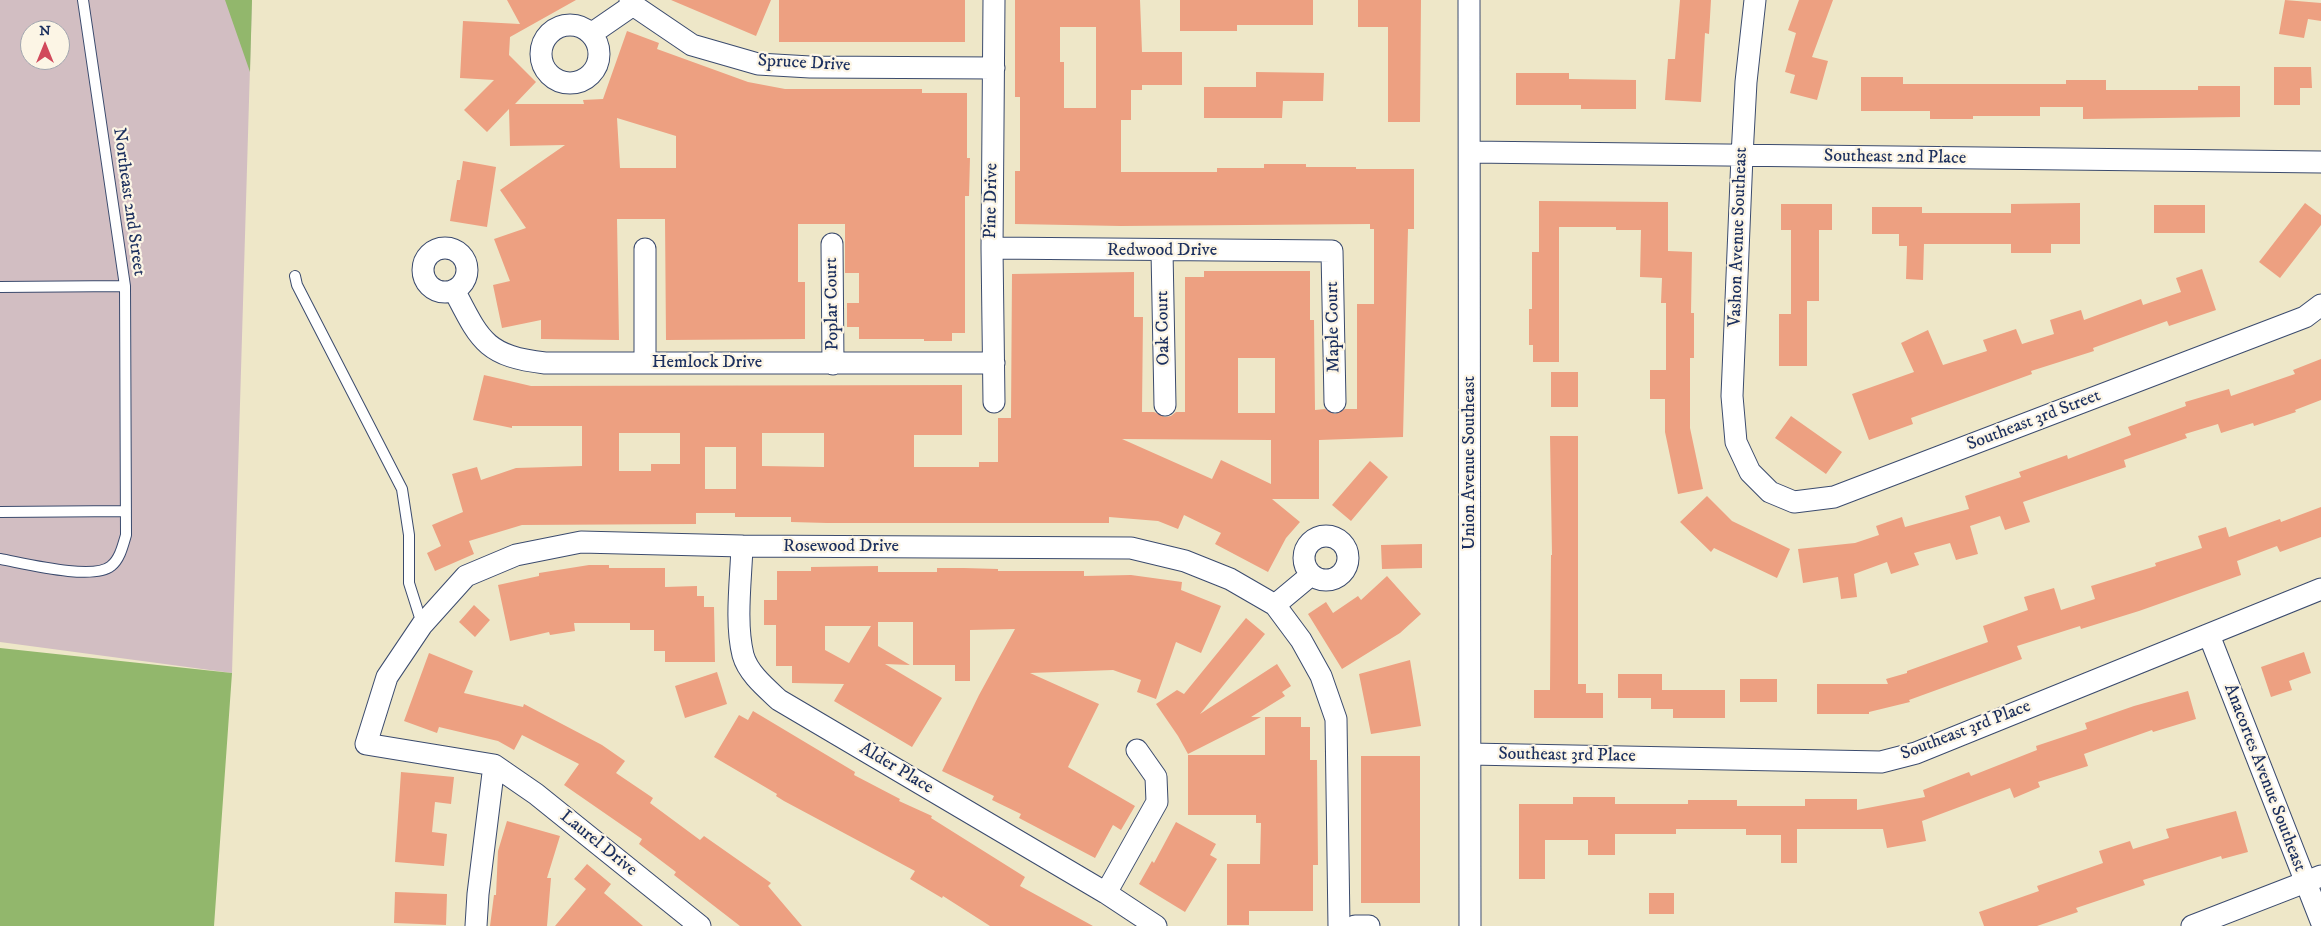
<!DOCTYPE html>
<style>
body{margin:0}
#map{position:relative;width:2321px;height:926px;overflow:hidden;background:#eee7c8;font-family:"IM FELL DW Pica",serif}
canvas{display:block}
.north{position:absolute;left:20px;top:20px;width:50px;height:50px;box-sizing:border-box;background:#fcf5e5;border:1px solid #a2a6af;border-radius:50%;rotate:0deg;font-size:14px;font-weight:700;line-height:20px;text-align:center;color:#1b2f5e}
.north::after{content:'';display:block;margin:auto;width:18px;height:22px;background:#d1495b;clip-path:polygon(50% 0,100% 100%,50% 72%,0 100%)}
</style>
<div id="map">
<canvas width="2321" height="926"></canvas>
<div class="north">N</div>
</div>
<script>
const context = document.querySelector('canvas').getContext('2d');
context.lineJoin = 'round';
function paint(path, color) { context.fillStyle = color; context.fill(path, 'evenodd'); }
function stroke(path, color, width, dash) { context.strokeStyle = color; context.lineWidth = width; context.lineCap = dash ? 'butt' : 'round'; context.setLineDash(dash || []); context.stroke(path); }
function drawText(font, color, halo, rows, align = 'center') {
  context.font = font + ' "IM FELL DW Pica",serif'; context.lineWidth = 4.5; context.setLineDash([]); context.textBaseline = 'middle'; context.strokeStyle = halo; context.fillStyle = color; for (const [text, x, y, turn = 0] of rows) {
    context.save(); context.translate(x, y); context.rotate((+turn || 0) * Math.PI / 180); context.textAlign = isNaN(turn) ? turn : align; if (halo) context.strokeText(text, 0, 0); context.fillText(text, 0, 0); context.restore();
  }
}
paint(new Path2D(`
 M 0,0 L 252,0 L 232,673 L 0,642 ZM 30,30 L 60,30 L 60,60 L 30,60 Z`), '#d2bec2');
paint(new Path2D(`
 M 225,0 L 252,0 L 250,72 Z
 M 0,648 L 232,673 L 214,926 L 0,926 Z`), '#92b76c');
paint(new Path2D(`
 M 507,0 L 576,0 L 510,37 L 509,55 L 536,82 L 515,104 L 584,104 L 583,100 L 603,99 L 627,31 L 659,43 L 657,49 L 748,82 L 785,89 L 922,89 L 922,93 L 967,93 L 967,158 L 970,158 L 969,196 L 965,196 L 965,333 L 952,333 L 952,341 L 924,341 L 924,339 L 859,339 L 859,327 L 847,327 L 847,303 L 859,303 L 859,273 L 845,273 L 845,224 L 798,224 L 798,282 L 805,282 L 805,339 L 666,340 L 665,219 L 617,219 L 619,340 L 541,339 L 541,320 L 502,328 L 493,285 L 510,281 L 494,239 L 526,228 L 500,190 L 565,145 L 510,146 L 509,109 L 487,132 L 464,110 L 494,80 L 460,78 L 463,21 L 520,24 ZM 617,118 L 676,136 L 676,168 L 620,168 Z
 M 671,0 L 771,0 L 756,36 Z
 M 779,0 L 965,0 L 965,42 L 779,42 Z
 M 1015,0 L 1140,0 L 1142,52 L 1182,52 L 1182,85 L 1142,85 L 1142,90 L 1131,90 L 1131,120 L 1121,120 L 1121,172 L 1217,172 L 1217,168 L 1264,168 L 1264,164 L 1306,164 L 1306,167 L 1356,167 L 1356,169 L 1414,169 L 1414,229 L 1408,229 L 1403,437 L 1319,440 L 1319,499 L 1272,499 L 1300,522 L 1286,538 L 1268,572 L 1215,544 L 1221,533 L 1184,515 L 1178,529 L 1158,521 L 1109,517 L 1109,523 L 827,523 L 791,522 L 791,517 L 735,517 L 735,513 L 696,513 L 696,524 L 522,525 L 469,541 L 474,554 L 435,571 L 427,553 L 441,546 L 432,525 L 463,512 L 452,474 L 477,467 L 481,480 L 516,468 L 582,466 L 582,426 L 512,426 L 512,428 L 473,420 L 484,375 L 531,386 L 962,385 L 962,435 L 914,435 L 914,467 L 979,467 L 979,462 L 998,462 L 998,418 L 1011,418 L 1012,274 L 1134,272 L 1134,317 L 1143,317 L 1142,412 L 1154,412 L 1165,417 L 1171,416 L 1176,412 L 1185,412 L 1185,277 L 1204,277 L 1204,271 L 1310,271 L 1310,320 L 1314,320 L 1315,410 L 1325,409 L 1335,414 L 1345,409 L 1357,409 L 1357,304 L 1374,304 L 1374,229 L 1370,229 L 1370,224 L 1121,226 L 1015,224 L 1015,171 L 1020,171 L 1020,97 L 1015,97 ZM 1060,27 L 1096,27 L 1096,108 L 1064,108 L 1064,62 L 1060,62 ZM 1238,358 L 1275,358 L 1275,413 L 1238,413 ZM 619,433 L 680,433 L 680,464 L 651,464 L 651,471 L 619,471 ZM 762,433 L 824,433 L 824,467 L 762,466 ZM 1122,439 L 1271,440 L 1271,484 L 1221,460 L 1212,479 ZM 705,447 L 736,447 L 736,489 L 705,489 Z
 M 1180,0 L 1313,0 L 1313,25 L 1237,25 L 1237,31 L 1180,31 Z
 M 1358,0 L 1421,0 L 1420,122 L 1388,122 L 1388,27 L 1358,27 Z
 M 1680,0 L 1711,0 L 1709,34 L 1705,33 L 1701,102 L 1665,100 L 1668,59 L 1675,59 Z
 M 1799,0 L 1833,0 L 1812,57 L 1828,61 L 1817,100 L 1790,93 L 1795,75 L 1785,72 L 1796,33 L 1788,30 Z
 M 2285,0 L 2321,3 L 2321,21 L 2308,19 L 2304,38 L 2279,34 Z
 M 2274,67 L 2311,67 L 2312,88 L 2300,88 L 2300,105 L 2274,105 Z
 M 1256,72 L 1324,73 L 1323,101 L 1283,101 L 1282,118 L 1204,118 L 1204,87 L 1256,87 Z
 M 1516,73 L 1569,73 L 1569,79 L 1636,80 L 1636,109 L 1581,109 L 1581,105 L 1516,105 Z
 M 1861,77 L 1903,77 L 1903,84 L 2066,84 L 2066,80 L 2106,80 L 2106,90 L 2198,90 L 2198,86 L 2240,86 L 2240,117 L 2083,119 L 2083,107 L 2040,107 L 2040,116 L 1973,116 L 1973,119 L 1930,119 L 1930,111 L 1861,111 Z
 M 463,161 L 496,167 L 487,227 L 450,221 L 457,180 L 460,180 Z
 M 1539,201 L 1668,202 L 1668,251 L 1692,252 L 1691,313 L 1694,313 L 1694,358 L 1690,358 L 1690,428 L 1703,489 L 1678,494 L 1665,432 L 1665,399 L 1650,399 L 1650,370 L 1666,370 L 1666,303 L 1661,303 L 1662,278 L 1640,277 L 1641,230 L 1616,230 L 1616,227 L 1559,227 L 1559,362 L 1533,362 L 1533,345 L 1529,345 L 1529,309 L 1532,309 L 1532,252 L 1539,252 Z
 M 2080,203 L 2080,244 L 2051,244 L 2051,253 L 2011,253 L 2011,244 L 1924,244 L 1923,280 L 1906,279 L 1907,246 L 1899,246 L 1899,234 L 1872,234 L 1872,207 L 1922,207 L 1922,213 L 2011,213 L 2011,204 Z
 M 2305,203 L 2321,215 L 2321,225 L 2280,278 L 2259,262 Z
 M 1781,204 L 1832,204 L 1832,230 L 1819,230 L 1819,301 L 1807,301 L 1807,366 L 1779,366 L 1779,314 L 1791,314 L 1791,230 L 1781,230 Z
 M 2154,205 L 2205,205 L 2205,233 L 2154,233 Z
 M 2202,269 L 2216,310 L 2169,326 L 2167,321 L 2093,348 L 2094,351 L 2031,371 L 2032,374 L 1911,418 L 1913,424 L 1869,440 L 1852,394 L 1914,372 L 1901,343 L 1928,330 L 1943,365 L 1987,351 L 1983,340 L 2016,329 L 2022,344 L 2054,334 L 2050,320 L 2081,310 L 2084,320 L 2141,299 L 2143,305 L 2181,292 L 2176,278 Z
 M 2321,359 L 2321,400 L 2295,410 L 2296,412 L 2254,426 L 2253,423 L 2221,433 L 2218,424 L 2185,434 L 2187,438 L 2124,460 L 2126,467 L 2023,502 L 2030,522 L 2005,530 L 2000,516 L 1970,526 L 1978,554 L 1956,560 L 1950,543 L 1914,553 L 1919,565 L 1891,574 L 1887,562 L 1854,574 L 1857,597 L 1841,599 L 1838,577 L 1803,583 L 1798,549 L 1855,543 L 1879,535 L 1876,526 L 1902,517 L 1905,527 L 1969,509 L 1965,496 L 2021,477 L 2019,472 L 2067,455 L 2068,459 L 2131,435 L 2128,427 L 2186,406 L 2185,402 L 2229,389 L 2231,396 L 2295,374 L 2293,370 Z
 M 1551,372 L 1578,372 L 1578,407 L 1551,407 Z
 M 1791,416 L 1842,452 L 1826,474 L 1775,438 Z
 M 1550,436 L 1578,436 L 1578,684 L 1586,684 L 1586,693 L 1603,693 L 1603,718 L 1534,718 L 1534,690 L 1550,690 L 1551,555 L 1552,555 Z
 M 1370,461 L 1388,477 L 1351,521 L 1332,505 Z
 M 1707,496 L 1732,521 L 1790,549 L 1777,578 L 1714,548 L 1711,552 L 1680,522 Z
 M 2321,507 L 2321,537 L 2280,552 L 2277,546 L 2237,561 L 2241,575 L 2139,611 L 2081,629 L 2080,626 L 2017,646 L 2022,659 L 1909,700 L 1910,702 L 1869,712 L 1869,714 L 1817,714 L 1817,684 L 1888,684 L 1886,679 L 1907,673 L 1907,671 L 1988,642 L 1983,626 L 2028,610 L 2024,597 L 2054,588 L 2061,610 L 2095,599 L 2091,586 L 2156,566 L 2155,563 L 2202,548 L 2198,536 L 2226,527 L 2229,537 L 2280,519 L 2281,522 Z
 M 1422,544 L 1422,568 L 1382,569 L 1381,545 Z
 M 589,565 L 609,565 L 609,568 L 665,568 L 665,587 L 697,586 L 697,596 L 704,596 L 704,607 L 714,607 L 715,662 L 665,662 L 665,651 L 654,651 L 654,630 L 630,630 L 630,623 L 574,623 L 575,631 L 550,635 L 549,632 L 510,641 L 498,585 L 539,576 L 539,573 Z
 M 878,566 L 878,572 L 937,572 L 937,568 L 964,568 L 998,569 L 998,571 L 1084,571 L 1084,576 L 1131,575 L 1182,582 L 1181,590 L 1221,606 L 1201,653 L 1176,642 L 1156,699 L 1137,692 L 1141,680 L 1113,670 L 1030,673 L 1099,704 L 1068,767 L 1135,806 L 1121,830 L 1113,825 L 1095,858 L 1019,818 L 1021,814 L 992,800 L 994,796 L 942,771 L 979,695 L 1015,629 L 970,630 L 970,681 L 955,681 L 955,665 L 913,665 L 913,622 L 878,622 L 878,646 L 910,665 L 885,664 L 942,698 L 912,747 L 834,701 L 844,684 L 792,683 L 792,666 L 776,666 L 776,625 L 764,625 L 764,600 L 777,600 L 777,571 L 811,571 L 811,567 ZM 825,626 L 871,626 L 849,663 L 825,650 Z
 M 1387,576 L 1421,614 L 1400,633 L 1342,669 L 1308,614 L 1326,602 L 1333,613 L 1358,596 L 1361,600 Z
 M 474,605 L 490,620 L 475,637 L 459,622 Z
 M 1246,618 L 1265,634 L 1200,714 L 1277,664 L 1291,686 L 1282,692 L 1285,696 L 1251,717 L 1261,717 L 1188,754 L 1178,736 L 1156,704 L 1177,690 L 1184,694 Z
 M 2304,652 L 2311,673 L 2289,681 L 2292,690 L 2271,697 L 2261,667 Z
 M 429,653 L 473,671 L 464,693 L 523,707 L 524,704 L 602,745 L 625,761 L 616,773 L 653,798 L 650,803 L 700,840 L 704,836 L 771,883 L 768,886 L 802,926 L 740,926 L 674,875 L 676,872 L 639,844 L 642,839 L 564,785 L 579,764 L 522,735 L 514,750 L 498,741 L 439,727 L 437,733 L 404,721 Z
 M 1410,660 L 1421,726 L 1371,734 L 1359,674 Z
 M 717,672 L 727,704 L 685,718 L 675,686 Z
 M 1618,674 L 1662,674 L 1662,690 L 1725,690 L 1725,718 L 1673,718 L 1673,709 L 1651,709 L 1651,698 L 1618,698 Z
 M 1740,679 L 1777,679 L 1777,702 L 1740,702 Z
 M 2188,691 L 2196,719 L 2153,732 L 2152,730 L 2084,754 L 2088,766 L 2038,782 L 2040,787 L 2014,798 L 2010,788 L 1922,821 L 1926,841 L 1887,848 L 1883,829 L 1797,829 L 1797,863 L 1781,863 L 1781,835 L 1746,835 L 1746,829 L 1676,829 L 1676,834 L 1615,834 L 1615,855 L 1588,855 L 1588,840 L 1545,840 L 1545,879 L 1519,879 L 1519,804 L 1573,804 L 1573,797 L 1615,797 L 1615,804 L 1688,804 L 1688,800 L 1737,800 L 1737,806 L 1805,806 L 1805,799 L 1857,799 L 1857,810 L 1925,797 L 1923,790 L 1969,772 L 1971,776 L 2037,750 L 2036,746 L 2087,729 L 2085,723 L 2134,706 Z
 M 753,711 L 855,772 L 854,775 L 900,799 L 899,801 L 932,816 L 931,818 L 1025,877 L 1020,886 L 1093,926 L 990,926 L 943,896 L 942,898 L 910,879 L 915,871 L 784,801 L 776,796 L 777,794 L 714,757 L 739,715 L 748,720 Z
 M 1265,717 L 1301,717 L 1301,727 L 1310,727 L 1310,760 L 1317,760 L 1318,865 L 1313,865 L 1313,911 L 1249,911 L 1249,925 L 1227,925 L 1227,864 L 1260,864 L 1261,823 L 1256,823 L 1256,815 L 1188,815 L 1188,755 L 1265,755 Z
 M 1361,756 L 1420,756 L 1420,903 L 1361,903 Z
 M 401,772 L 454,777 L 451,804 L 435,802 L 432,832 L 447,834 L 444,866 L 395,862 Z
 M 2236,811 L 2248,852 L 2222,859 L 2221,856 L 2143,880 L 2145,885 L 2076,908 L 2078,912 L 2037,926 L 1984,926 L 1979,912 L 2039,891 L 2037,886 L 2103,863 L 2099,851 L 2130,841 L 2133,849 L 2169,838 L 2166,829 Z
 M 507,821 L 560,836 L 547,878 L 551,878 L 547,926 L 490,926 L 494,895 L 496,895 L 498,851 Z
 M 1176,822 L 1216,844 L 1210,855 L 1217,859 L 1185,912 L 1139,884 L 1152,861 L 1154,863 Z
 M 587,864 L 611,884 L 604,893 L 643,926 L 555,926 L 586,889 L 574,879 Z
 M 395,892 L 447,894 L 446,925 L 394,923 Z
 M 1649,893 L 1674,893 L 1674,914 L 1649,914 Z`), '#eda081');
const service = new Path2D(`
 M 295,276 L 297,285 L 402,489 L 409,535 L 409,583 L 422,624
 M 0,287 L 125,286 L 83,0
 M 0,512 L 126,511
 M 0,559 C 23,563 93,581 111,566 C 120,559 123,545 126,535 L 125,286`);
const minor = new Path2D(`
 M 630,0 L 633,5 L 692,45 L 758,64 L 810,67 L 994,68
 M 994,0 L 992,248 L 994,402
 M 1469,0 L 1470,926
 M 1755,0 L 1746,82 L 1742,156 L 1732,396 L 1736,442 L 1750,472 L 1770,492 L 1794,502 L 1834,497 L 2305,317 L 2321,305
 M541 54a29 29 0 1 1 58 0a29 29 0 1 1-58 0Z
 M 591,34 L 633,5
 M 1470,152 L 2321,162
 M 832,244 L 833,364
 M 992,248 L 1332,251 L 1335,402
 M423 270a22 22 0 1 1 44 0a22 22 0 1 1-44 0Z
 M 645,249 L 645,362
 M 1162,251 L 1165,405
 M 454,290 C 480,340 485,356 545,363 L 994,363
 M1304 558a22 22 0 1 1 44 0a22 22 0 1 1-44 0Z
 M 742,546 C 741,579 735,623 743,655 C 748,673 765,687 779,700 L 1106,893 L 1156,926
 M 1275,605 L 1311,575
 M 2209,635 L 2321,921
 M 1470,754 L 1881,762 L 1916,753 L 2321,589
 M 494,765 L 536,794 L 700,926
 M 1106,893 L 1157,802 L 1156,777 L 1137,750
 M 476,926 L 478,894 L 494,765 L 366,744 L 387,677 L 422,625 L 466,576 L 516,555 L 581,542 L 742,546 L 1131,548 L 1185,561 L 1230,579 L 1275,605 L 1301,640 L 1321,676 L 1336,719 L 1339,926
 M 1355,926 L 1369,926
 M 2192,926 L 2321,876`);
stroke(service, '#3b4b6e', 12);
stroke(minor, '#3b4b6e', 23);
stroke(service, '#fff', 10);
stroke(minor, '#fff', 21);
drawText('18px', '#1b2f5e', '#fcf5e5', [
 ["Spruce Drive",804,64,3],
 ["Southeast 2nd Place",1895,158,1],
 ["Pine Drive",992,201,-89],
 ["Northeast 2nd Street",128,202,82],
 ["Vashon Avenue Southeast",1739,237,-88],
 ["Redwood Drive",1162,251],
 ["Poplar Court",833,304,-91],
 ["Maple Court",1334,327,-91],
 ["Oak Court",1164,328,-91],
 ["Hemlock Drive",707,363],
 ["Southeast 3rd Street",2034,421,-21],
 ["Union Avenue Southeast",1470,463,-90],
 ["Rosewood Drive",841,547],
 ["Southeast 3rd Place",1966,731,-21],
 ["Southeast 3rd Place",1567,756,1],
 ["Alder Place",896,769,31],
 ["Anacortes Avenue Southeast",2264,778,69],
 ["Laurel Drive",598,844,39]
]);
</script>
